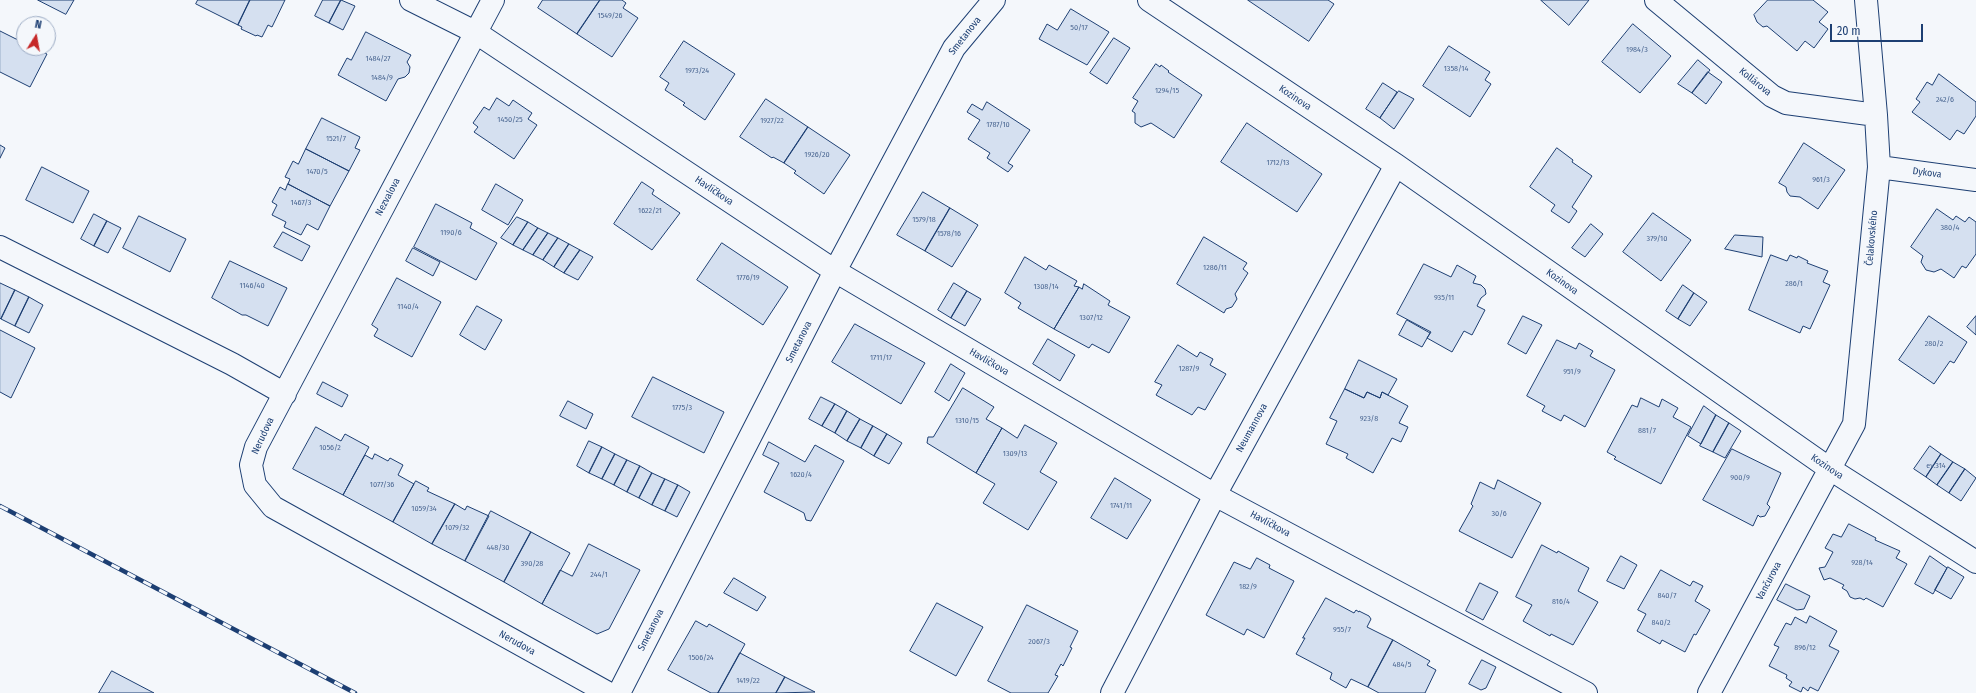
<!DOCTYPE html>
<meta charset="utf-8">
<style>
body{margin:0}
#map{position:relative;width:1976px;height:693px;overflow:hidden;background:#f4f7fb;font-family:"Fira Sans Condensed",sans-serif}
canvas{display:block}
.north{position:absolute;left:16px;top:16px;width:40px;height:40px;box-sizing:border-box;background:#f4f7fb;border:1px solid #9eadc5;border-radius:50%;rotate:11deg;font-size:11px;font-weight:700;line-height:16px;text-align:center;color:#1d3f73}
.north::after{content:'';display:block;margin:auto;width:14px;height:18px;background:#c62828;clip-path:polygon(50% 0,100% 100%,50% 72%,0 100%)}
.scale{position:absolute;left:1830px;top:24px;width:93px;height:18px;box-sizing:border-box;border:2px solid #1d3f73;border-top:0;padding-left:5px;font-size:12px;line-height:14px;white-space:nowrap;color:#1d3f73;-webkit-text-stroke:3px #f4f7fb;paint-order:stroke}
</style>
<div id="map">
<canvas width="1976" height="693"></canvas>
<div class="north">N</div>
<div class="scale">20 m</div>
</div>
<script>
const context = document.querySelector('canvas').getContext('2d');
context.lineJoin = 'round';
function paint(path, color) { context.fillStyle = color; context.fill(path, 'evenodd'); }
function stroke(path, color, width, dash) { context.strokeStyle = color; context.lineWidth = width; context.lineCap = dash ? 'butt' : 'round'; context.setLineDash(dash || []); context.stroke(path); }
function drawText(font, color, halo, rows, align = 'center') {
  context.font = font + ' "Fira Sans Condensed",sans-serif'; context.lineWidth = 3; context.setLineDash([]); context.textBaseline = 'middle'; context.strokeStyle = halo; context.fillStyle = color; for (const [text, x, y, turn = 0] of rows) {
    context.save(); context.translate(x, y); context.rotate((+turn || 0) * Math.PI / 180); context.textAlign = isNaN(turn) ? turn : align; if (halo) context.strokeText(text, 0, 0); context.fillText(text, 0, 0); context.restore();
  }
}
const building = new Path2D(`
 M 38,0 L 74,0 L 66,14 Z
 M 198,0 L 250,0 L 238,25 L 196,4 Z
 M 250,0 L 285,0 L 272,27 L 268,25 L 262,37 L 257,35 L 256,36 L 241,29 L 242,27 L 238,25 Z
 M 323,0 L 341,0 L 329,23 L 315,16 Z
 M 341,0 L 355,6 L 343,30 L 329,23 Z
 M 543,0 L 600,0 L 577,34 L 538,8 Z
 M 600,0 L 622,0 L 626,3 L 623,8 L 638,18 L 612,57 L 577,34 Z
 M 1248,0 L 1328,0 L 1334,4 L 1309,41 Z
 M 1541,0 L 1589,0 L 1569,25 Z
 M 1768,0 L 1813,0 L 1828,12 L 1819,22 L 1828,29 L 1814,48 L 1805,41 L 1797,51 L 1767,26 L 1763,27 L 1757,22 L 1754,15 Z
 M 1071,9 L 1109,32 L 1087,65 L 1039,39 L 1047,24 L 1057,30 Z
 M 1633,24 L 1671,56 L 1640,93 L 1602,62 Z
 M 0,31 L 24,43 L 24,48 L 34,48 L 47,54 L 30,87 L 0,72 Z
 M 366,32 L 411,55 L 407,62 L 410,67 L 409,73 L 405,77 L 398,79 L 386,101 L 338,75 L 347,58 L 351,60 Z
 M 1114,38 L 1130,48 L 1107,84 L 1090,73 Z
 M 684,41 L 735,74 L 705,120 L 683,105 L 685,103 L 665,90 L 669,83 L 660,77 Z
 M 1449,46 L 1490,72 L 1485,80 L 1491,84 L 1470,117 L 1423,86 Z
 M 1698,60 L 1710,70 L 1692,93 L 1678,84 Z
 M 1156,64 L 1160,67 L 1161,65 L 1169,71 L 1168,72 L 1202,95 L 1174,138 L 1151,123 L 1141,127 L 1135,123 L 1135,113 L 1132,111 L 1138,101 L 1133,98 Z
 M 1708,72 L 1722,82 L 1706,104 L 1692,93 Z
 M 1939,74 L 1976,102 L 1976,116 L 1964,134 L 1957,130 L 1950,140 L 1912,112 L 1920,102 L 1916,99 L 1927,82 L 1932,85 Z
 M 1383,83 L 1397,92 L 1380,118 L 1366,109 Z
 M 1399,91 L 1414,99 L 1394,129 L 1380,118 Z
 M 497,98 L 509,106 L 513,100 L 532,113 L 528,119 L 537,125 L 514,159 L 474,132 L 478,127 L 473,123 L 484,107 L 489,110 Z
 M 766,99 L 808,127 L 784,163 L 773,157 L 772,158 L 740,137 Z
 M 987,102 L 1030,130 L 1008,163 L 1013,166 L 1008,172 L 987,158 L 990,153 L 968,139 L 980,120 L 967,112 L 972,104 L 982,110 Z
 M 322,118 L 360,137 L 355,148 L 360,150 L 349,171 L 306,149 Z
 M 1247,123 L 1322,174 L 1297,212 L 1221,162 Z
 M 808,127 L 850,155 L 824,194 L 794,173 L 796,171 L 784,163 Z
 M 1804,143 L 1845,170 L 1818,209 L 1800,197 L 1790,196 L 1787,192 L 1786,187 L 1779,183 Z
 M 0,145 L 5,148 L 0,158 Z
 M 1557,148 L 1573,160 L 1572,162 L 1592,176 L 1572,207 L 1577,211 L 1569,223 L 1551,211 L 1555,205 L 1530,187 Z
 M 306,149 L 349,171 L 330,206 L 288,184 L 290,179 L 285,177 L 293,161 L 298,164 Z
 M 42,167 L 89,191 L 73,223 L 26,200 Z
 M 642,182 L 654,190 L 652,194 L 680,213 L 652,250 L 614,224 Z
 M 288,184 L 330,206 L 318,230 L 307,224 L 301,235 L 284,227 L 286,222 L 272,215 L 277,205 L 272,202 L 280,187 L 285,190 Z
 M 496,184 L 523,200 L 508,225 L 482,210 Z
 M 923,192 L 950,208 L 925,251 L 897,235 Z
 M 436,204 L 472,223 L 470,228 L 497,243 L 476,280 L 414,247 Z
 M 950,208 L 978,225 L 952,267 L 925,251 Z
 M 1937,209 L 1953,220 L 1956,216 L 1965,222 L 1969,217 L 1976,222 L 1976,254 L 1966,268 L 1962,266 L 1954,278 L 1941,269 L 1934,272 L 1926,270 L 1921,262 L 1923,256 L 1911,247 Z
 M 1653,213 L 1691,240 L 1661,281 L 1623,252 Z
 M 94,214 L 107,221 L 94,246 L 81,239 Z
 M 139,216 L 186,239 L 170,272 L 123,248 Z
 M 517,217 L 528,222 L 513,245 L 501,238 Z
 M 107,221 L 121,228 L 108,253 L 94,246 Z
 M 528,222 L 538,228 L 523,250 L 513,245 Z
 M 1591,224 L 1603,234 L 1585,257 L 1572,248 Z
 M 538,228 L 548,233 L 533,255 L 523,250 Z
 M 283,232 L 310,246 L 302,261 L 274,247 Z
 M 548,233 L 558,238 L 543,260 L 533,255 Z
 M 1735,235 L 1763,237 L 1762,257 L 1725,249 Z
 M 1204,237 L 1247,263 L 1243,269 L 1248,273 L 1235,294 L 1237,299 L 1232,307 L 1226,309 L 1224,313 L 1177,284 Z
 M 558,238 L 569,244 L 554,267 L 543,260 Z
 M 722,243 L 788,287 L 763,325 L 697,280 Z
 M 569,244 L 580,250 L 564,273 L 554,267 Z
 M 413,248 L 440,262 L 433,276 L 406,261 Z
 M 580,250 L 593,257 L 578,280 L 564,273 Z
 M 1771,255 L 1787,261 L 1790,255 L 1797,258 L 1798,256 L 1808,261 L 1807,263 L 1828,271 L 1823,282 L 1830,285 L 1810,329 L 1803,326 L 1800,333 L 1749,310 Z
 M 1025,257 L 1046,270 L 1049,265 L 1077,281 L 1074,286 L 1079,287 L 1054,329 L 1018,308 L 1021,303 L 1005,293 Z
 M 230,261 L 287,288 L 268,326 L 246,315 L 242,315 L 212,298 Z
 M 1424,264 L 1451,277 L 1457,265 L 1476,276 L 1473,283 L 1481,285 L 1485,289 L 1486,294 L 1481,298 L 1477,306 L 1485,310 L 1472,335 L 1464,331 L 1452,352 L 1427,338 L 1431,332 L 1397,314 Z
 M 397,278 L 441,302 L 412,357 L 374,336 L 378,329 L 372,325 Z
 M 0,283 L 15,290 L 1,319 L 0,318 Z
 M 954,283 L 967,291 L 951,318 L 938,310 Z
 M 1084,284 L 1110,301 L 1108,305 L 1130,317 L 1109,353 L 1092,344 L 1089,348 L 1054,329 L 1079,287 L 1082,289 Z
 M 1683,285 L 1694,293 L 1678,319 L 1666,311 Z
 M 15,290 L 29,297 L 15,326 L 1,319 Z
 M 967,291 L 981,299 L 965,326 L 951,318 Z
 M 1694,293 L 1707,302 L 1690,326 L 1678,319 Z
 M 29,297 L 43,305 L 29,333 L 15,326 Z
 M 477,306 L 502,320 L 485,350 L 460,335 Z
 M 1523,316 L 1542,325 L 1526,354 L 1508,344 Z
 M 1929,316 L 1967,342 L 1954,363 L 1950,361 L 1934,384 L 1899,360 Z
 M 1976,316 L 1976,335 L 1967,327 Z
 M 1407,320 L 1430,333 L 1422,347 L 1399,335 Z
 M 855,324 L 925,363 L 901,404 L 832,362 Z
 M 0,330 L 35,348 L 11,398 L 0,392 Z
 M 1048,339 L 1075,355 L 1060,381 L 1033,364 Z
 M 1557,340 L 1576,349 L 1579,343 L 1593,351 L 1590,356 L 1615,370 L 1585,427 L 1564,415 L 1561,421 L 1542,411 L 1545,406 L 1527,396 Z
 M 1178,345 L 1197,357 L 1200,352 L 1213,359 L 1210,365 L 1226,374 L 1205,410 L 1198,407 L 1192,415 L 1156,395 L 1162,385 L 1155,382 Z
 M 1359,360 L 1397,379 L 1388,395 L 1382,392 L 1380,398 L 1367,392 L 1364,398 L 1345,389 Z
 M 951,364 L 965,373 L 949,401 L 935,392 Z
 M 653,377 L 724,412 L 704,453 L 632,417 Z
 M 323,382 L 348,395 L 342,407 L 317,394 Z
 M 963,388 L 994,407 L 986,419 L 1002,428 L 976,473 L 927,443 L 928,437 L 933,437 Z
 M 1345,389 L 1364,398 L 1367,392 L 1380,398 L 1382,392 L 1408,406 L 1399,423 L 1408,427 L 1401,442 L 1392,438 L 1373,473 L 1346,458 L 1348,454 L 1326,444 L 1337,421 L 1330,418 Z
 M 821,397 L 835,404 L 822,426 L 809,419 Z
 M 1641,398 L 1659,407 L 1662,399 L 1678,408 L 1673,417 L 1691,427 L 1661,484 L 1614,459 L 1616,457 L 1607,452 L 1632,405 L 1637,407 Z
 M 568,401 L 593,414 L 586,429 L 560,416 Z
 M 835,404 L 847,411 L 835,433 L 822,426 Z
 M 1704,406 L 1716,415 L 1701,444 L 1688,436 Z
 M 847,411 L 860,419 L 847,441 L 835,433 Z
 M 1716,415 L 1729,423 L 1713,452 L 1700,446 Z
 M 860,419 L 873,426 L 861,448 L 847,441 Z
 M 1729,423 L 1741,431 L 1725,458 L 1713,452 Z
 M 1025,425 L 1057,443 L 1040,472 L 1057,482 L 1028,530 L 983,503 L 995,484 L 976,473 L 1002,428 L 1017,438 Z
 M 873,426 L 887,434 L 874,456 L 861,448 Z
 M 316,427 L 341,441 L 345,434 L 369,447 L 343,495 L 293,469 Z
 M 887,434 L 902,443 L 889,464 L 874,456 Z
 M 589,441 L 602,447 L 589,473 L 577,466 Z
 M 769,442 L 805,462 L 815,445 L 844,461 L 811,521 L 806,520 L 804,513 L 764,492 L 779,463 L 763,455 Z
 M 1930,446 L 1941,454 L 1926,477 L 1914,469 Z
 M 602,447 L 615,454 L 602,479 L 589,473 Z
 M 1732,449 L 1781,473 L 1767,504 L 1770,507 L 1765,516 L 1760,517 L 1758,515 L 1753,526 L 1703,500 Z
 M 375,454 L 388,461 L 390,458 L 403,465 L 398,475 L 414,484 L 393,522 L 343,495 L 365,455 L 372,459 Z
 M 615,454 L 627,460 L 614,485 L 602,479 Z
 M 1941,454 L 1953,462 L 1937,485 L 1926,477 Z
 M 627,460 L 640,466 L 627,492 L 614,485 Z
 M 1953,462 L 1965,469 L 1949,493 L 1937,485 Z
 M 640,466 L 652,473 L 639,498 L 627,492 Z
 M 1965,469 L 1976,478 L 1961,501 L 1949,493 Z
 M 652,473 L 665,479 L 652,505 L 639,498 Z
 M 1115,478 L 1151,500 L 1127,539 L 1091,518 Z
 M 665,479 L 678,485 L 665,511 L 652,505 Z
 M 1498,480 L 1541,503 L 1512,558 L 1459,531 L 1473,506 L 1471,504 L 1480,482 L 1494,489 Z
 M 416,481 L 429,488 L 427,491 L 455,504 L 432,544 L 393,522 Z
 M 678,485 L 690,492 L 677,517 L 665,511 Z
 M 455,504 L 465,510 L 467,506 L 489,516 L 465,561 L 432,544 Z
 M 491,511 L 531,532 L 504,582 L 465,561 Z
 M 1849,524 L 1876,538 L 1875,540 L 1900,551 L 1896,558 L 1907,564 L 1883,607 L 1866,598 L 1864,600 L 1860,598 L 1855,599 L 1850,597 L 1847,591 L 1842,588 L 1844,585 L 1830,578 L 1824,580 L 1819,568 L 1825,567 L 1833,552 L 1825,548 L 1833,534 L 1841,537 Z
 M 531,532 L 570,553 L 542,604 L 504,582 Z
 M 589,544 L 640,570 L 609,629 L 597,634 L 542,604 L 560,570 L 572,576 Z
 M 1542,545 L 1557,553 L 1558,551 L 1589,568 L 1578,591 L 1598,602 L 1573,645 L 1551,634 L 1550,636 L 1523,621 L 1532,605 L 1516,597 Z
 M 1621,556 L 1637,565 L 1624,589 L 1607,581 Z
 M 1930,556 L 1947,568 L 1933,594 L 1915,584 Z
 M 1257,558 L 1270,565 L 1269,568 L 1294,581 L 1264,638 L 1247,629 L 1244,635 L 1206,615 L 1234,562 L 1250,569 Z
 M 1948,567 L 1964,577 L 1951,599 L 1935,590 Z
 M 1661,570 L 1690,586 L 1693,581 L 1703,586 L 1695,601 L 1710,610 L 1696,635 L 1694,634 L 1685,652 L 1662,640 L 1660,644 L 1637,631 L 1646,614 L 1638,610 Z
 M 734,578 L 766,597 L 757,611 L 724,593 Z
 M 1480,583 L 1498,592 L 1483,620 L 1466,611 Z
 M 1786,584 L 1810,596 L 1804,609 L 1797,610 L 1777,600 Z
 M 1326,598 L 1354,613 L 1356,610 L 1359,612 L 1359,611 L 1369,616 L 1371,619 L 1367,627 L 1393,640 L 1368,687 L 1351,679 L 1346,688 L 1330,679 L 1332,673 L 1296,654 L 1305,638 L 1303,638 Z
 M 937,603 L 983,627 L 956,676 L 910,651 Z
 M 1027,605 L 1078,631 L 1070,647 L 1072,648 L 1063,666 L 1061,664 L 1055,675 L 1058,676 L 1048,693 L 1011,693 L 988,681 Z
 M 1810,616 L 1837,631 L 1829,646 L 1839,651 L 1818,691 L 1810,687 L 1808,691 L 1803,687 L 1801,692 L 1789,686 L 1792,682 L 1786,678 L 1787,675 L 1769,666 L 1779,647 L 1774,645 L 1786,623 L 1791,625 L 1795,617 L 1806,623 Z
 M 696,621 L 707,627 L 709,624 L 745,644 L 718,693 L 711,693 L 668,670 Z
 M 1393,640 L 1430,661 L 1427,665 L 1436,670 L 1425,693 L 1379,693 L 1368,687 Z
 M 740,653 L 785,677 L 776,693 L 718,693 Z
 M 1482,660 L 1496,667 L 1486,688 L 1481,690 L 1469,684 Z
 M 112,671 L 154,693 L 99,693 Z
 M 785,677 L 815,692 L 776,693 Z`);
paint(building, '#d5e0f0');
stroke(building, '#1d3f73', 1);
const minor = new Path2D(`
 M 411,0 L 475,32 L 835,271 L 1215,495 L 1586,693
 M 493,0 L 256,447 L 251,465 L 255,485 L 273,507 L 608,693
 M 1149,0 L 1396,165 L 1830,469 L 1976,562
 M 1656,0 L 1772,96 L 1786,103 L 1876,115
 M 1879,167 L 1976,180
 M 0,247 L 232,364 L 285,394
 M 619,693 L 835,271 L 954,48 L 994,0
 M 1112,693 L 1215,495 L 1396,165
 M 1709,693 L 1854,424 L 1879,167 L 1876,115 L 1866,0`);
stroke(minor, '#1d3f73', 24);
stroke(minor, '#f4f7fb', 22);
const rail = new Path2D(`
 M 0,506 L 355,693`);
stroke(rail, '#1d3f73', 4.5);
stroke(rail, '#f4f7fb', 3, [9]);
drawText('8px', '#4b6792', null, [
 ["1549/26",610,16],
 ["50/17",1079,28],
 ["1984/3",1637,50],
 ["1484/27",378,59],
 ["1358/14",1456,69],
 ["1973/24",697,71],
 ["1484/9",382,78],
 ["1294/15",1167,91],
 ["242/6",1945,100],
 ["1450/25",510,120],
 ["1927/22",772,121],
 ["1787/10",998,125],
 ["1521/7",336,139],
 ["1926/20",817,155],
 ["1712/13",1278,163],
 ["1470/5",317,172],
 ["961/3",1821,180],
 ["1467/3",301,203],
 ["1622/21",650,211],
 ["1579/18",924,220],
 ["380/4",1950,228],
 ["1190/6",451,233],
 ["1578/16",949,234],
 ["379/10",1657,239],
 ["1286/11",1215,268],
 ["1776/19",748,278],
 ["286/1",1794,284],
 ["1146/40",252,286],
 ["1308/14",1046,287],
 ["935/11",1444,298],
 ["1140/4",408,307],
 ["1307/12",1091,318],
 ["280/2",1934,344],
 ["1711/17",881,358],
 ["1287/9",1189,369],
 ["951/9",1572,372],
 ["1775/3",682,408],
 ["923/8",1369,419],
 ["1310/15",967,421],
 ["881/7",1647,431],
 ["1056/2",330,448],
 ["1309/13",1015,454],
 ["ev.314",1936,466],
 ["1620/4",801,475],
 ["900/9",1740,478],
 ["1077/36",382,485],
 ["1741/11",1121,506],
 ["1059/34",424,509],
 ["30/6",1499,514],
 ["1079/32",457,528],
 ["448/30",498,548],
 ["928/14",1862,563],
 ["390/28",532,564],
 ["244/1",599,575],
 ["182/9",1248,587],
 ["840/7",1667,596],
 ["816/4",1561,602],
 ["840/2",1661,623],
 ["955/7",1342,630],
 ["2067/3",1039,642],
 ["896/12",1805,648],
 ["1506/24",701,658],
 ["484/5",1402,665],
 ["1419/22",748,681]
]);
drawText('10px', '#1d3f73', '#f4f7fb', [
 ["Smetanova",965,36,-52],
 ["Kollárova",1755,82,39],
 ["Kozinova",1295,98,34],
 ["Dykova",1927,173,7],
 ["Havlíčkova",714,191,34],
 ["Nezvalova",388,197,-62],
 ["Čelakovského",1872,238,-85],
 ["Kozinova",1562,282,35],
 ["Smetanova",799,342,-63],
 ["Havlíčkova",989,362,30],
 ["Neumannova",1252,428,-61],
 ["Nerudova",263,436,-65],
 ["Kozinova",1827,467,34],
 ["Havlíčkova",1270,524,28],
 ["Vančurova",1769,581,-62],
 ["Smetanova",651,630,-63],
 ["Nerudova",517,643,29]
]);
</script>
